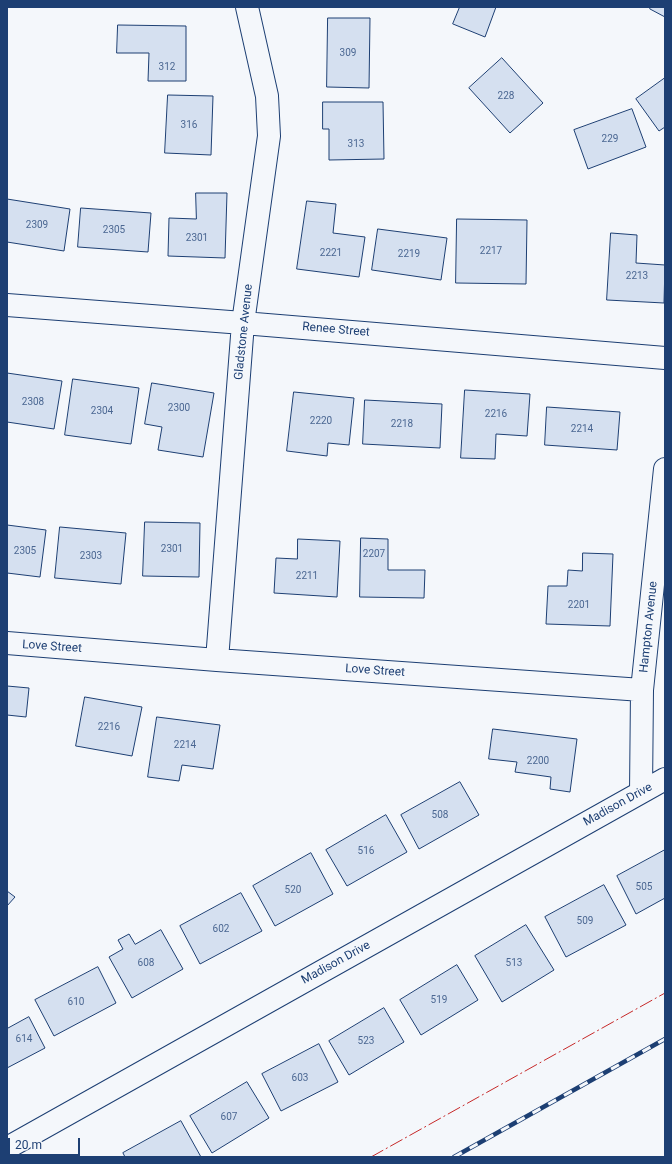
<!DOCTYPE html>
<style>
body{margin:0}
#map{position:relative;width:672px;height:1164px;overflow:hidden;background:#f4f7fb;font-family:Roboto,sans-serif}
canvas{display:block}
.frame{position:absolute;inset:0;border:8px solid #1d3f73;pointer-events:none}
.scale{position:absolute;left:8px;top:1138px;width:72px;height:18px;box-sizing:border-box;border:2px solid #1d3f73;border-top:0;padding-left:5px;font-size:12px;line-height:14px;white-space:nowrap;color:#1d3f73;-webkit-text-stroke:3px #f4f7fb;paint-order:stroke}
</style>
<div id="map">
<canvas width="672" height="1164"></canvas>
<div class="frame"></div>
<div class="scale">20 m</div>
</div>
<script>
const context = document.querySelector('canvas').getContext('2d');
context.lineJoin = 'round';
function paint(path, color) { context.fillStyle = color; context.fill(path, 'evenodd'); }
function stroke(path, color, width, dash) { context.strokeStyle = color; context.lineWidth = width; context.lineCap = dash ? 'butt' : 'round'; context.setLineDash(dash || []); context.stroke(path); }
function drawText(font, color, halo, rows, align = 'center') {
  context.font = font + ' Roboto,sans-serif'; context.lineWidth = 3; context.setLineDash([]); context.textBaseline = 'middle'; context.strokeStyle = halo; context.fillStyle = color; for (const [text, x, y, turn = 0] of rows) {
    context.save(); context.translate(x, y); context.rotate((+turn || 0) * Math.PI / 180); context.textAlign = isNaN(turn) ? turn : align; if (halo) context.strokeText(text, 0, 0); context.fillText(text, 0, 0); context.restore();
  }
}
const building = new Path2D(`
 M 460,7 L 496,7 L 485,37 L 453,24 Z
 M 651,7 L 665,7 L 665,17 L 650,9 Z
 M 328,18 L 370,18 L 369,88 L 327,87 Z
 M 118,25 L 186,26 L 186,81 L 148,81 L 149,53 L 117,53 Z
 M 502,58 L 543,103 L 510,133 L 469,88 Z
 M 665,78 L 665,127 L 659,131 L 636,99 Z
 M 168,95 L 213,96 L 211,155 L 165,153 Z
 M 323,102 L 383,102 L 384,159 L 329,160 L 329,129 L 323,129 Z
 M 632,109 L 646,147 L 588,169 L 574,130 Z
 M 196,193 L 227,193 L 225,258 L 168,256 L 169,218 L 196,219 Z
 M 7,199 L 70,209 L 64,251 L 7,242 Z
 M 307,201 L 336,204 L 333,233 L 365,237 L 359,277 L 297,269 Z
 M 81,208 L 151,213 L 148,252 L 78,247 Z
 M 457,219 L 527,220 L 526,284 L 456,283 Z
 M 378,229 L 447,238 L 441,280 L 372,270 Z
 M 611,233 L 637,235 L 636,263 L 665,265 L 664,303 L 607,300 Z
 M 7,373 L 62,381 L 54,429 L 7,422 Z
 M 73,379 L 139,388 L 131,444 L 65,435 Z
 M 152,383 L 214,393 L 203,457 L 158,450 L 162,427 L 145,424 Z
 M 465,390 L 530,394 L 527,436 L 496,434 L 495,459 L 461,458 Z
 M 294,392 L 354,398 L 349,445 L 328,443 L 327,456 L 287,451 Z
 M 365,400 L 442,404 L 440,448 L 363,444 Z
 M 547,407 L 620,412 L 617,450 L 545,445 Z
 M 145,522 L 200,523 L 199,577 L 143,576 Z
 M 7,525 L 46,530 L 40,577 L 7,573 Z
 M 60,527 L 126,533 L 121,584 L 55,578 Z
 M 361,538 L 388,539 L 388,570 L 425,570 L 424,598 L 360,597 Z
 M 298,539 L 340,541 L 337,597 L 274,593 L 276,558 L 297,559 Z
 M 583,553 L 613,554 L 610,626 L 546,624 L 548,586 L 567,586 L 568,570 L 582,571 Z
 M 7,686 L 29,688 L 26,717 L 7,715 Z
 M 85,697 L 142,707 L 132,756 L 76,746 Z
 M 157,717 L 220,725 L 213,769 L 182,765 L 179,781 L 148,777 Z
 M 493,729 L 577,739 L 570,792 L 550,789 L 551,777 L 515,772 L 517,762 L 489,759 Z
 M 460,782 L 479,815 L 419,849 L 401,815 Z
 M 386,815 L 407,852 L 347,886 L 326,850 Z
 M 665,850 L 665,898 L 636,914 L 617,876 Z
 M 311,853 L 333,894 L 275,926 L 253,886 Z
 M 604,885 L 626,925 L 566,957 L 545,917 Z
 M 7,891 L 15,897 L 7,906 Z
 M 241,893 L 262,931 L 200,964 L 180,926 Z
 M 526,925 L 554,970 L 502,1002 L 475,956 Z
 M 161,930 L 183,969 L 132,998 L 109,957 L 123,949 L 118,940 L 129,934 L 135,944 Z
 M 457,965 L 478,1000 L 421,1035 L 400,1000 Z
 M 98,967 L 116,1003 L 54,1036 L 35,1000 Z
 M 384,1008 L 404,1042 L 349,1075 L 329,1041 Z
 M 29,1017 L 45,1048 L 7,1068 L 7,1029 Z
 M 319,1044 L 338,1082 L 281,1111 L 262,1074 Z
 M 247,1082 L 269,1118 L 212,1153 L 190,1116 Z
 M 181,1121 L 201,1157 L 125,1157 L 123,1153 Z`);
paint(building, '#d5e0f0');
stroke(building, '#1d3f73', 1);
const minor = new Path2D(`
 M 7,305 L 243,323 L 665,358
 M 7,643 L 217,660 L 642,690
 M 217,660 L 243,323 L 269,136 L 267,96 L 247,7
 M 641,792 L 642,690 L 665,469
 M 7,1148 L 665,779`);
stroke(minor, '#1d3f73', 24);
stroke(minor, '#f4f7fb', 22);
const rail = new Path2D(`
 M 454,1157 L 665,1039`);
stroke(rail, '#1d3f73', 4.5);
stroke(rail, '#f4f7fb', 3, [9]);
stroke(new Path2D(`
 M 371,1157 L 665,993`), '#c62828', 1, [14, 3, 2, 3]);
drawText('10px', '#4b6792', null, [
 ["309",348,53],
 ["312",167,67],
 ["228",506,96],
 ["316",189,125],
 ["229",610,139],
 ["313",356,144],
 ["2309",37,225],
 ["2305",114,230],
 ["2301",197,238],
 ["2217",491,251],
 ["2221",331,253],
 ["2219",409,254],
 ["2213",637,276],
 ["2308",33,402],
 ["2300",179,408],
 ["2304",102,411],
 ["2216",496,414],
 ["2220",321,421],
 ["2218",402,424],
 ["2214",582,429],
 ["2301",172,549],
 ["2305",25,551],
 ["2207",374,554],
 ["2303",91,556],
 ["2211",307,576],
 ["2201",579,605],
 ["2216",109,727],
 ["2214",185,745],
 ["2200",538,761],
 ["508",440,815],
 ["516",366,851],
 ["505",644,887],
 ["520",293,890],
 ["509",585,921],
 ["602",221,929],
 ["608",146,963],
 ["513",514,963],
 ["519",439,1000],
 ["610",76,1002],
 ["614",24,1039],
 ["523",366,1041],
 ["603",300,1078],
 ["607",229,1117]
]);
drawText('12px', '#1d3f73', '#f4f7fb', [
 ["Renee Street",336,330,5],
 ["Gladstone Avenue",244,332,-84],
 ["Hampton Avenue",649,627,-84],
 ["Love Street",52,647,4],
 ["Love Street",375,671,4],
 ["Madison Drive",618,805,-29],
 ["Madison Drive",336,963,-29]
]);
</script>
